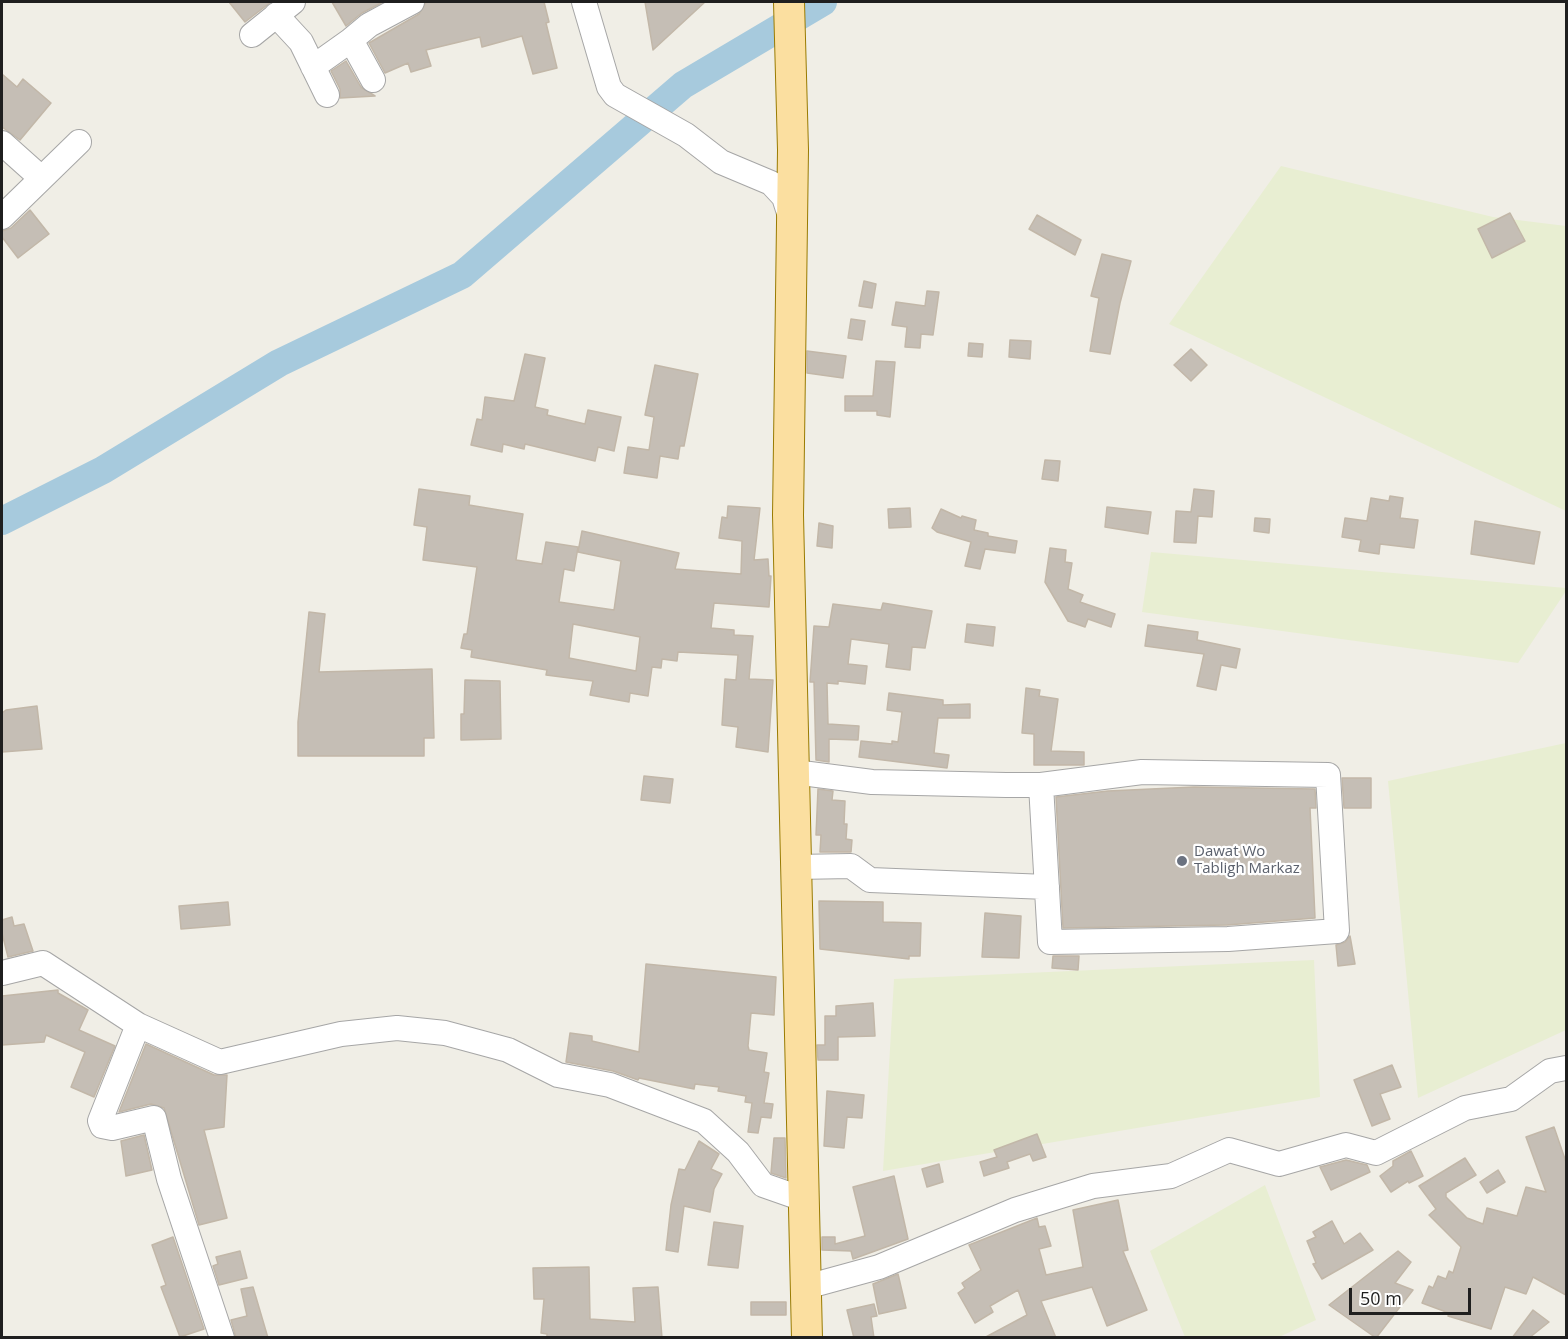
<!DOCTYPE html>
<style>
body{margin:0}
#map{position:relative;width:1568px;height:1339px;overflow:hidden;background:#f0eee6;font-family:"Open Sans",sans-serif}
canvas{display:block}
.frame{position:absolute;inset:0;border:3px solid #1f1f1f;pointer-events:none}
.scale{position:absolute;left:1349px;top:1288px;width:122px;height:27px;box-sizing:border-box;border:3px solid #1f1f1f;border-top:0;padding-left:8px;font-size:18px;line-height:21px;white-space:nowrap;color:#1f1f1f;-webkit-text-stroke:4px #fff;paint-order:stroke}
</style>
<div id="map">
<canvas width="1568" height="1339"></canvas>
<div class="frame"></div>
<div class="scale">50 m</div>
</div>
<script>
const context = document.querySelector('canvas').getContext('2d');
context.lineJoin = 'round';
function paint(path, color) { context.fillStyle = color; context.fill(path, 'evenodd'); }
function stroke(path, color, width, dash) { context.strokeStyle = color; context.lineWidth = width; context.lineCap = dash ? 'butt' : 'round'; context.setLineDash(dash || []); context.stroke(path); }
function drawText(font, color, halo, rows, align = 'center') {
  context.font = font + ' "Open Sans",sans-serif'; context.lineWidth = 4.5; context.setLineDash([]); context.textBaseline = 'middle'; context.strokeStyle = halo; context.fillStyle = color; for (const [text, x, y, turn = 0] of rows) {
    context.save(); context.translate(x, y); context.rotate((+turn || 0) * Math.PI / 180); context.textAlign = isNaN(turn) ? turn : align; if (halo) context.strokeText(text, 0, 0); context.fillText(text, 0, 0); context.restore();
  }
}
paint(new Path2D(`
 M 1281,166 L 1493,217 L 1566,226 L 1566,511 L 1169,324 Z
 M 1151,552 L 1566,588 L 1566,591 L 1518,663 L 1142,612 Z
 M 1566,743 L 1566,1030 L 1418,1098 L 1388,781 Z
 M 1314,960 L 1320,1097 L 883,1171 L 894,979 Z
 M 1265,1185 L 1316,1320 L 1279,1337 L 1185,1337 L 1150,1251 Z`), '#e8eed2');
stroke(new Path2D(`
 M 2,521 L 103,470 L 279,363 L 462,275 L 683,85 L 823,2`), '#a7cadd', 28);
const building = new Path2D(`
 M 229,2 L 271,2 L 245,22 Z
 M 332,2 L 383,2 L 362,13 L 346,26 Z
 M 426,2 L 544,2 L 549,22 L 546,23 L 557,68 L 533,74 L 522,36 L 482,47 L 480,37 L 426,50 L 431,66 L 411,72 L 408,63 L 385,73 L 369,43 L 419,14 Z
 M 645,2 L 705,2 L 653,50 Z
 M 346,61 L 361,87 L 375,96 L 340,98 L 340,89 L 331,71 Z
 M 2,74 L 17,87 L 23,79 L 51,103 L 20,140 L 2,127 Z
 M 30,210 L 49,234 L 18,258 L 2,237 L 2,231 L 11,228 Z
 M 1510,213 L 1525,241 L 1492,258 L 1478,229 Z
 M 1037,215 L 1081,240 L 1075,255 L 1029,229 Z
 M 1102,254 L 1131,261 L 1120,303 L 1110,354 L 1090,351 L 1099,298 L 1091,296 Z
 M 864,281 L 876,284 L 872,308 L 859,306 Z
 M 927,291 L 939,292 L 933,335 L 921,334 L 920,348 L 905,347 L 907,327 L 892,325 L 896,302 L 925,306 Z
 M 851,319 L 865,321 L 862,340 L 848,338 Z
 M 1010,340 L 1031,341 L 1030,359 L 1009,357 Z
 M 969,343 L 983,344 L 982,357 L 968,356 Z
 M 1191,349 L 1207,365 L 1191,381 L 1174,365 Z
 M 807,351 L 846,356 L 843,378 L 807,373 Z
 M 525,354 L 545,358 L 535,407 L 548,410 L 547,415 L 585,424 L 588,410 L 621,417 L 614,451 L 598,447 L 595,461 L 525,444 L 524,449 L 503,444 L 502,452 L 471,445 L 477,419 L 482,420 L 485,397 L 514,401 Z
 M 876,361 L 895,362 L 890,417 L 877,415 L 877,411 L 845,411 L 845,396 L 873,396 Z
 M 655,365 L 698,374 L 684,446 L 680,446 L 678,459 L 660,456 L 657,478 L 624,473 L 628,447 L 649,450 L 654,417 L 645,415 Z
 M 1045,460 L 1060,461 L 1058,481 L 1042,479 Z
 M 419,489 L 470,496 L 469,505 L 523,514 L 516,560 L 542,564 L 546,542 L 578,547 L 574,571 L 564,569 L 559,602 L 614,610 L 621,561 L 578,552 L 582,531 L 679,553 L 675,569 L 741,574 L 742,541 L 719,538 L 722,517 L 727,518 L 728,506 L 760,508 L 754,560 L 768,559 L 769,576 L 771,576 L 769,607 L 714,603 L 711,628 L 734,630 L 734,635 L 753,636 L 749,679 L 773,680 L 768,752 L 736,747 L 738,727 L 722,725 L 725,679 L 736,680 L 738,655 L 678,652 L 677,661 L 662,659 L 661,668 L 652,667 L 648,696 L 630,693 L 629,702 L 590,695 L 593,681 L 546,675 L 547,670 L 471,657 L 472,650 L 461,648 L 464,634 L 467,634 L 477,567 L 423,560 L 427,527 L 414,525 ZM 573,624 L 640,637 L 636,671 L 569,658 Z
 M 1194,489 L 1214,491 L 1212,517 L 1198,516 L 1196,543 L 1174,542 L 1176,511 L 1191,512 Z
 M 1390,496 L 1403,498 L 1400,518 L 1418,520 L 1414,548 L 1380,544 L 1379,554 L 1359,551 L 1361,540 L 1342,537 L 1345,518 L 1367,521 L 1371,498 L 1389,501 Z
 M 1107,507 L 1151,512 L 1148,534 L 1105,527 Z
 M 910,508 L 911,527 L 889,528 L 888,509 Z
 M 941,509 L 961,518 L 962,516 L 976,520 L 974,530 L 988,533 L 988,536 L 1017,541 L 1015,553 L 985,549 L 980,569 L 965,566 L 971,542 L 937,532 L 932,528 Z
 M 1255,518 L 1270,519 L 1269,533 L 1254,531 Z
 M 1475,521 L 1540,532 L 1534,564 L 1471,554 Z
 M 819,523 L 833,526 L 832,548 L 817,546 Z
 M 1050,548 L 1066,550 L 1065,562 L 1072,563 L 1068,589 L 1083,595 L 1080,602 L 1115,614 L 1111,627 L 1088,619 L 1085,627 L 1068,621 L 1045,582 Z
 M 883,603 L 932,611 L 925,648 L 912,647 L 910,670 L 886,667 L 889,644 L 851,639 L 848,664 L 867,666 L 865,684 L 838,681 L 838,684 L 827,683 L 828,724 L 859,726 L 858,740 L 829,739 L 829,762 L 816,760 L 814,682 L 810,682 L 814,626 L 829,627 L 833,604 L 881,610 Z
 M 309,612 L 325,614 L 319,672 L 432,669 L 434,738 L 424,738 L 424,756 L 298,756 L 298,722 Z
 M 967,624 L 995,627 L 993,646 L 965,642 Z
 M 1148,625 L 1198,632 L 1197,640 L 1240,649 L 1236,668 L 1221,665 L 1216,690 L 1197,686 L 1204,654 L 1145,646 Z
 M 465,680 L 500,681 L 501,739 L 461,740 L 461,714 L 464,714 Z
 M 1026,688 L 1040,690 L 1039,696 L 1058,699 L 1051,751 L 1084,752 L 1084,765 L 1034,765 L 1034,734 L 1022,733 Z
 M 889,693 L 943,700 L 943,705 L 970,704 L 970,718 L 938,718 L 934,753 L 949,755 L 947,768 L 859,757 L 861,741 L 892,744 L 892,741 L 898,742 L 902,712 L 887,710 Z
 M 37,706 L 42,749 L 2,752 L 2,713 L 6,710 Z
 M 644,776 L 673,779 L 670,803 L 641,800 Z
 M 1342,778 L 1371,778 L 1371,808 L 1344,808 Z
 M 1194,787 L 1315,789 L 1316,808 L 1310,808 L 1315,918 L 1227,925 L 1063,928 L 1056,797 L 1108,791 Z
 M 818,789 L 833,791 L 832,800 L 845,801 L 844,824 L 847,824 L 846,839 L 852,840 L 851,852 L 820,852 L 821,835 L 816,835 Z
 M 819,901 L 883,902 L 883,922 L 921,923 L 920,956 L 909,956 L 909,959 L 820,949 Z
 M 228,902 L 230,925 L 181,929 L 179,906 Z
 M 985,913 L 1021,916 L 1019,958 L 982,957 Z
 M 12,917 L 14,926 L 24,924 L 33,951 L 8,957 L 2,933 L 2,920 Z
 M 1350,936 L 1355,964 L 1338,966 L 1336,945 L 1345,942 Z
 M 1053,956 L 1079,956 L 1078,970 L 1052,968 Z
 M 646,964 L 776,977 L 774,1015 L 751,1013 L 748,1046 L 749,1050 L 767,1053 L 764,1072 L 769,1073 L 764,1103 L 773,1104 L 771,1118 L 761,1117 L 758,1133 L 748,1132 L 752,1103 L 745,1102 L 746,1096 L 718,1091 L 719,1087 L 695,1084 L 694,1089 L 639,1078 L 638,1080 L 613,1071 L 566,1062 L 570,1033 L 592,1036 L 592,1041 L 639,1052 Z
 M 58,990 L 58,993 L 88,1010 L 79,1030 L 115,1046 L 94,1097 L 71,1087 L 85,1052 L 46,1035 L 44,1042 L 2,1045 L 2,996 Z
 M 873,1003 L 875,1036 L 838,1037 L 838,1060 L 818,1060 L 817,1045 L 825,1045 L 825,1016 L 836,1016 L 836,1006 Z
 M 146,1044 L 214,1075 L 227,1075 L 224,1127 L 204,1130 L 227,1218 L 199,1225 L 164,1108 L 151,1104 L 119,1112 Z
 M 1392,1065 L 1401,1087 L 1380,1094 L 1390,1119 L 1372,1126 L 1354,1080 Z
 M 827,1091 L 864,1095 L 862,1118 L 847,1117 L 844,1148 L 824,1146 Z
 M 1554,1127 L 1566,1162 L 1566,1295 L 1533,1277 L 1526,1294 L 1505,1287 L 1491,1329 L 1448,1316 L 1449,1313 L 1422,1303 L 1429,1286 L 1433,1288 L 1438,1276 L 1446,1279 L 1449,1271 L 1453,1273 L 1461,1247 L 1429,1215 L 1436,1209 L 1419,1186 L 1465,1158 L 1476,1175 L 1446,1193 L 1446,1197 L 1467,1218 L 1483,1224 L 1487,1208 L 1517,1216 L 1526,1187 L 1546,1192 L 1526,1137 Z
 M 1037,1134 L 1046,1157 L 1033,1161 L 1030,1154 L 1007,1162 L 1009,1168 L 984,1176 L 980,1162 L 997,1157 L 994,1150 Z
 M 144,1135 L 152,1170 L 126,1176 L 121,1141 Z
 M 774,1138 L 785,1138 L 786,1178 L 771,1173 Z
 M 699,1141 L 719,1154 L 711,1169 L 722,1174 L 714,1189 L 710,1212 L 684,1206 L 678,1252 L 666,1250 L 671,1205 L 679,1169 L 685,1170 Z
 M 1411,1151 L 1423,1176 L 1409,1183 L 1408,1181 L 1391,1192 L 1380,1176 L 1393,1166 L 1393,1161 Z
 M 1346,1160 L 1367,1165 L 1370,1172 L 1331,1190 L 1320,1167 Z
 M 939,1164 L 943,1182 L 927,1187 L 922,1169 Z
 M 1498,1170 L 1505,1182 L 1487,1193 L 1480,1182 Z
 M 894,1176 L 908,1239 L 853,1259 L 851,1251 L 822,1250 L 822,1237 L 835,1237 L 835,1244 L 865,1236 L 853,1187 Z
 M 1118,1200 L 1128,1250 L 1123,1251 L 1147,1310 L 1107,1326 L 1092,1287 L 1041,1301 L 1056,1338 L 984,1338 L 1027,1315 L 1018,1290 L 990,1306 L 993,1312 L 975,1323 L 958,1293 L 965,1288 L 962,1283 L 981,1270 L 969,1245 L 1037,1218 L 1039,1227 L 1045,1226 L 1051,1246 L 1039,1249 L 1046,1275 L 1083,1267 L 1073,1210 Z
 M 1332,1221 L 1344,1244 L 1360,1233 L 1373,1250 L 1322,1279 L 1313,1264 L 1316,1263 L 1307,1241 L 1316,1237 L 1313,1232 Z
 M 714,1222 L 743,1226 L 738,1268 L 708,1265 Z
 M 173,1237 L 204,1329 L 180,1337 L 161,1287 L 166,1285 L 152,1245 Z
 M 240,1251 L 247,1278 L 219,1285 L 213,1266 L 218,1264 L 216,1257 Z
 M 1398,1251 L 1411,1262 L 1395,1283 L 1413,1290 L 1376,1338 L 1329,1305 Z
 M 589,1267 L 590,1319 L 635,1322 L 633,1288 L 658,1287 L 662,1338 L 547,1338 L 547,1334 L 541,1333 L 544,1299 L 534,1299 L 533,1268 Z
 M 898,1274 L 906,1308 L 879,1314 L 873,1284 Z
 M 253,1287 L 268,1338 L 236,1338 L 231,1320 L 247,1316 L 241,1289 Z
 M 751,1302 L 786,1302 L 786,1315 L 751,1315 Z
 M 874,1304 L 877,1316 L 871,1317 L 874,1338 L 854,1338 L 847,1310 Z
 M 1533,1310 L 1549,1322 L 1529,1338 L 1512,1338 Z`);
paint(building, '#c5beb5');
stroke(building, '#c2b7a8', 1.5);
const minor = new Path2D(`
 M 584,2 L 609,87 L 615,95 L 686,135 L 721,162 L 771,183 L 784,197 L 791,219
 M 276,15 L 301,42 L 327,95
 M 252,35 L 293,2
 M 313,67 L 351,40
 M 373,80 L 351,40 L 369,25 L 412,2
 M 2,143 L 40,177
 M 2,217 L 79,142
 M 794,772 L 872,782 L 1006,785 L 1041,785 L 1142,772 L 1328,775 L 1337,931 L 1228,939 L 1050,942 L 1041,785
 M 796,867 L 851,866 L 870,880 L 1047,887
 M 2,973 L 43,963 L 138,1025 L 100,1121 L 102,1126 L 112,1128 L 154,1118 L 169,1179 L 222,1338
 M 138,1025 L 220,1062 L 341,1034 L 397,1028 L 445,1033 L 508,1050 L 558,1075 L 610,1085 L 704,1121 L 738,1152 L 763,1185 L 803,1199
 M 806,1287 L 879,1267 L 1015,1210 L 1093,1186 L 1171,1176 L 1229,1150 L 1279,1164 L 1346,1145 L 1376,1153 L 1465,1108 L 1511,1099 L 1550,1071 L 1566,1068`);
const major = new Path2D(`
 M 789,2 L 793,150 L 788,515 L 807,1338`);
stroke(minor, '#a6a6a6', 26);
stroke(major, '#997b02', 32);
stroke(minor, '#fff', 24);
stroke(major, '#fbdfa0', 30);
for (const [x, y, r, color] of [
 [1182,861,6,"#6b7280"]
]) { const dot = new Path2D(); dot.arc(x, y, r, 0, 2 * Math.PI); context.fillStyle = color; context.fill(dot); stroke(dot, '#fff', 2); }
drawText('15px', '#5b616d', '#fff', [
 ["Dawat Wo",1194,852],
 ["Tabligh Markaz",1194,869]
], 'left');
</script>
